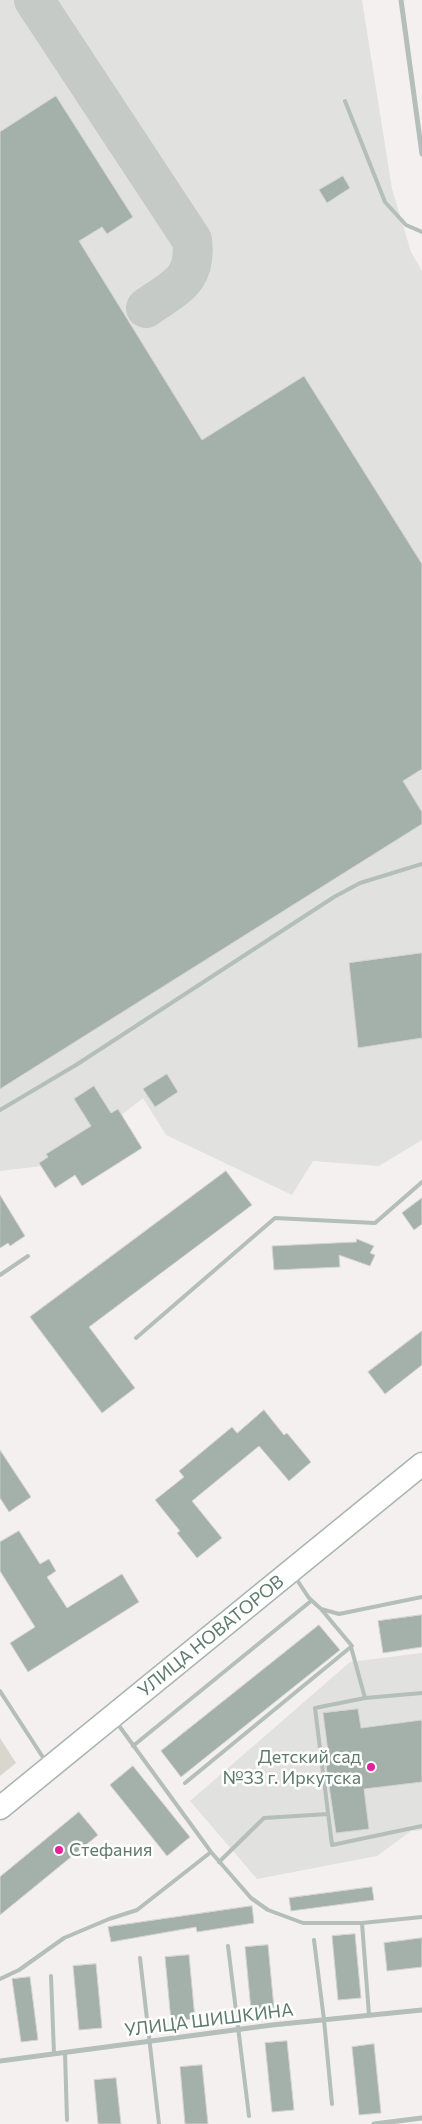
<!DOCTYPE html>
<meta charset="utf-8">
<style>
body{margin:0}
canvas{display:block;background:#f4f0ef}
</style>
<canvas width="422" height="2124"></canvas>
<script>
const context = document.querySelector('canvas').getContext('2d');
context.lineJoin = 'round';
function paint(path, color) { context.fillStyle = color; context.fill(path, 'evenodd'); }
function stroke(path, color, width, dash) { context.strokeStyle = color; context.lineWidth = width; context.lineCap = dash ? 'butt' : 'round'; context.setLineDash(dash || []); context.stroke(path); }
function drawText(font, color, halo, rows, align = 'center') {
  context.font = font + ' Commissioner,sans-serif'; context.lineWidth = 5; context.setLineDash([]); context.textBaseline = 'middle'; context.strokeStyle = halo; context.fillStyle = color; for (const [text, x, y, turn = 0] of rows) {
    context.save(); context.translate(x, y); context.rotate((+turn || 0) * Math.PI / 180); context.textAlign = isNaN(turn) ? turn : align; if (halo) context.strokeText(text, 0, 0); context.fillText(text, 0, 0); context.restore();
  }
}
paint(new Path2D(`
 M 0,0 L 362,0 L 392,189 L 411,252 L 422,271 L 422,1140 L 379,1166 L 313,1161 L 292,1195 L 166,1135 L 143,1098 L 60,1164 L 0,1171 Z
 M 422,1653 L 422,1830 L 411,1831 L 377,1856 L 257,1879 L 190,1801 L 350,1662 Z`), '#e1e1e0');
paint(new Path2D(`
 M 0,1738 L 16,1763 L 0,1776 Z`), '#d9d6ce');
stroke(new Path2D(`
 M 34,0 L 192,240 C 197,281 175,287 146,308`), '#c6cac7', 40);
const building = new Path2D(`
 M 56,96 L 133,217 L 107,234 L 102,227 L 79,241 L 202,440 L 304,376 L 422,564 L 422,769 L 403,781 L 422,812 L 422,824 L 0,1089 L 0,132 Z
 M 343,176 L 350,188 L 327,203 L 319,190 Z
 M 422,953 L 422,1038 L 358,1048 L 349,963 Z
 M 167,1074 L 178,1092 L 155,1107 L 143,1089 Z
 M 94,1086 L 111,1113 L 118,1109 L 142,1148 L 82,1186 L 75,1175 L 55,1188 L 39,1163 L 48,1157 L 46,1154 L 91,1126 L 74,1099 Z
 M 226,1171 L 252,1205 L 89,1327 L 135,1388 L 102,1413 L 30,1317 Z
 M 0,1195 L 25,1236 L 10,1246 L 8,1243 L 0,1248 Z
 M 422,1198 L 422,1224 L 414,1230 L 402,1213 Z
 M 357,1239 L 374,1246 L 370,1253 L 375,1255 L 370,1266 L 339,1255 L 340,1267 L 274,1270 L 272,1246 L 356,1242 Z
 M 422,1331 L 422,1365 L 385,1394 L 368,1372 Z
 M 264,1410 L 284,1435 L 287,1433 L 311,1462 L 289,1481 L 259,1446 L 192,1501 L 222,1538 L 197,1558 L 177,1533 L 180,1531 L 155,1500 L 184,1477 L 179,1471 L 232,1427 L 237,1433 Z
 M 0,1450 L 31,1497 L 9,1512 L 0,1498 Z
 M 19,1531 L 40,1564 L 49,1559 L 56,1571 L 47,1577 L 67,1608 L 122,1574 L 139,1602 L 28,1672 L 10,1643 L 35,1627 L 0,1571 L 0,1542 Z
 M 422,1615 L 422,1647 L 383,1653 L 378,1621 Z
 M 319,1625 L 340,1650 L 181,1777 L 161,1751 Z
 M 358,1709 L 361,1728 L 422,1720 L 422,1782 L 364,1789 L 369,1829 L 336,1833 L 324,1752 L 328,1752 L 323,1713 Z
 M 133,1766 L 190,1837 L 167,1856 L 110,1785 Z
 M 79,1812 L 98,1835 L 0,1915 L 0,1877 Z
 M 372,1887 L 374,1900 L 291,1911 L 289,1898 Z
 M 252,1906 L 254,1923 L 197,1932 L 196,1927 L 111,1942 L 108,1927 Z
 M 355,1934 L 361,1998 L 338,2000 L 332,1936 Z
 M 422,1938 L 422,1967 L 387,1971 L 384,1943 Z
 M 268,1945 L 274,2008 L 251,2010 L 245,1947 Z
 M 189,1955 L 195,2019 L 171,2021 L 165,1957 Z
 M 96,1964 L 102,2028 L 79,2030 L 73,1966 Z
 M 30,1977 L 38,2040 L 21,2042 L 12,1979 Z
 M 287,2041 L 294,2110 L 272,2112 L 265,2043 Z
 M 374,2044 L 381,2113 L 359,2115 L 352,2047 Z
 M 202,2065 L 208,2124 L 185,2124 L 180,2067 Z
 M 116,2078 L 121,2124 L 98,2124 L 94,2080 Z`);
paint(building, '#a3b1aa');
stroke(building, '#d5d3d2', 1);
const secondary = new Path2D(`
 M 0,1808 L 422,1464`);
stroke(secondary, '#a9b5b0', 25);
stroke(new Path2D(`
 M 345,101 L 385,202 L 406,225 L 422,232
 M 0,1110 L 76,1065 L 334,897 L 360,883 L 422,864
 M 0,1275 L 28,1256
 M 136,1338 L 275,1218 L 375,1223 L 422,1182
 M 295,1577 L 309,1598 L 321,1609 L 339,1614 L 422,1597
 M 351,1647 L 365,1698
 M 0,1691 L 46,1762
 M 422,1693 L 365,1698 L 315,1708 L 332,1845 L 422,1826
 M 117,1723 L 211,1852 L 251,1898 L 268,1910 L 303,1923 L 362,1923 L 422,1917
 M 133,1746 L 311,1601
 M 185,1783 L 352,1646 L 321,1609
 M 219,1862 L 264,1818 L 328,1814
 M 362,1923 L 369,2015
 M 314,1940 L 324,2020 L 332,2104
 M 228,1946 L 249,2116
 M 140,1958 L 159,2124
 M 51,1976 L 54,2054
 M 0,1979 L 19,1970 L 64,1938 L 109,1919 L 137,1910 L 211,1852
 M 65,2053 L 67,2120`), '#b4beba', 4);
stroke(new Path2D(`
 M 401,0 L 422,154
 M 0,2061 L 272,2025 L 422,2010
 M 374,2124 L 422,2118`), '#b4beba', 5);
stroke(secondary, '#fff', 22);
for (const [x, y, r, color] of [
 [371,1767,5,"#e3209e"],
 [59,1850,5,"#e3209e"]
]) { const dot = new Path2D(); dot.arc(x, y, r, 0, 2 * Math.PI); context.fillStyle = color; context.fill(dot); stroke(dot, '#fff', 2); }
drawText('18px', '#5e7b6e', '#fff', [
 ["УЛИЦА НОВАТОРОВ",211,1636,-39],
 ["УЛИЦА ШИШКИНА",209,2020,-7]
]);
drawText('18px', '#5e7b6e', '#fff', [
 ["Детский сад",361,1757],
 ["№33 г. Иркутска",361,1778],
 ["Стефания",69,1850,"left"]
], 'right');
</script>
